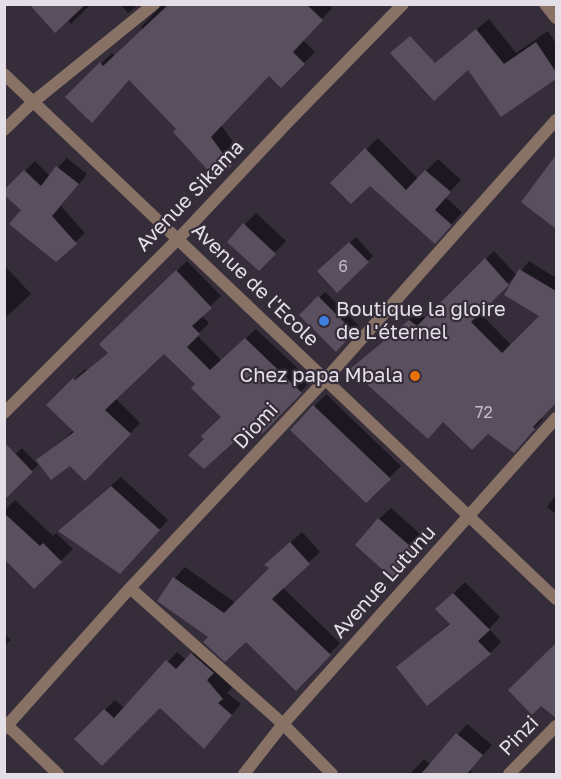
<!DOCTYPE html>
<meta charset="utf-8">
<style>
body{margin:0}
#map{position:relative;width:561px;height:779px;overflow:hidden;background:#362d3b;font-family:"Golos Text",sans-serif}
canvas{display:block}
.frame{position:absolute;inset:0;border:6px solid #e4dee7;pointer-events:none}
</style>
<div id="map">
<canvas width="561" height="779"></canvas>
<div class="frame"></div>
</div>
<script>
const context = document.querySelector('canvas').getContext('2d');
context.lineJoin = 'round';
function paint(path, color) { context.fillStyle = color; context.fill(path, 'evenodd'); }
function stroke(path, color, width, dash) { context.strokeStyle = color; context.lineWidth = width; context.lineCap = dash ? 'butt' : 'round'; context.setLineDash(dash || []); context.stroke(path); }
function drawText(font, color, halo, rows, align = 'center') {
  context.font = font + ' "Golos Text",sans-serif'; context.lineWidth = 4.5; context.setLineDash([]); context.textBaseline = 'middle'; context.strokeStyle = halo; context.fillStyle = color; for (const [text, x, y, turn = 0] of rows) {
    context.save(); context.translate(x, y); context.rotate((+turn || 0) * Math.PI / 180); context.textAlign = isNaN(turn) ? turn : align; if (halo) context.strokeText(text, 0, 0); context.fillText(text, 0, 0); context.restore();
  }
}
paint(new Path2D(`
 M 31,4 L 91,4 L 71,24 L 67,19 Z
 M 120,4 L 139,4 L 128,13 Z
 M 163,4 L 329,4 L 332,8 L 303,40 L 315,52 L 281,86 L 269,74 L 221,125 L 242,154 L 231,165 L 178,129 L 130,78 L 67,97 L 112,53 L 115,56 L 144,30 L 141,27 Z
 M 489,19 L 516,53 L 548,31 L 556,44 L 556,77 L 501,115 L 468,68 L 426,71 Z
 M 378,138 L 418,179 L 438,159 L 461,180 L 445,197 L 462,212 L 446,231 L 370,184 L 332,183 Z
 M 67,158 L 87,174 L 61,206 L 85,233 L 56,260 L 23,210 L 4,192 L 35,161 L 50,176 Z
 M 555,162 L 556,163 L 556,227 L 523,201 Z
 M 256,213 L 286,241 L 259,269 L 244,225 Z
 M 356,237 L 373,256 L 337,291 L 319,271 Z
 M 494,251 L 517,276 L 529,261 L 556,278 L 556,401 L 540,417 L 543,419 L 522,442 L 443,421 L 360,361 L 419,312 L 426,319 ZM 515,276 L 542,315 L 512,346 L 479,312 Z
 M 187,261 L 221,296 L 201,315 L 209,323 L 197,335 L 222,361 L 256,329 L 311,381 L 262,432 L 253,422 L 206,439 L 223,416 L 197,384 L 163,352 L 115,398 L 140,423 L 85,479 L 70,464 L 38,460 L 74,430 L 48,405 L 85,369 L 87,371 L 109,352 L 111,333 Z
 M 4,265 L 31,294 L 4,319 Z
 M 325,292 L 359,326 L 336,349 L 301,315 Z
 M 326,394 L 401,466 L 366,501 L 292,430 Z
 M 22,448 L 38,465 L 4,498 L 4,465 Z
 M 121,477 L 168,520 L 129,563 L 69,522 Z
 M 556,495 L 556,514 L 547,507 Z
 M 15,500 L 53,536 L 56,533 L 73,549 L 34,587 L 4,556 L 4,511 Z
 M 391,508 L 427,540 L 405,565 L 379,519 Z
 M 302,532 L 320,552 L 282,587 L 340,643 L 296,688 L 246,639 L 210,637 L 175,578 L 185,567 L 236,603 L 272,568 L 277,555 Z
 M 465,582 L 500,617 L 489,629 L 501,642 L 490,653 L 398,667 L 451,622 L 438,609 Z
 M 4,634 L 11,640 L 4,646 Z
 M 202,645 L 215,670 L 232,688 L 227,693 L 241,704 L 204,747 L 160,706 L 76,739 L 115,700 L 124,708 L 177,652 L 186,660 Z
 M 543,658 L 556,670 L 556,716 L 541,704 Z
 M 467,724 L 492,745 L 470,770 L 472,772 L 469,774 L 410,774 L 424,759 L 431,765 Z`), '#0007');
paint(new Path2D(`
 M 29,4 L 86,4 L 55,33 Z
 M 169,4 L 306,4 L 323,20 L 293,52 L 305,64 L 281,88 L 269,76 L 211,137 L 232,166 L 215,178 L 173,132 L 176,129 L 129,80 L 92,123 L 65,97 L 100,62 L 103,66 Z
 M 476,29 L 504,64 L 536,42 L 556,72 L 556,79 L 501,117 L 468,70 L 434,101 L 390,53 L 410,36 L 435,63 Z
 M 365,148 L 406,190 L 425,170 L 451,192 L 435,210 L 452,225 L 435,244 L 370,186 L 351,204 L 330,183 Z
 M 556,155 L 556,229 L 521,202 Z
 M 56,166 L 79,184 L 52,216 L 77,244 L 56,262 L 9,224 L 21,210 L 4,195 L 4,190 L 24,170 L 41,186 Z
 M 243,223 L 276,254 L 259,271 L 227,242 Z
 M 349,242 L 369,262 L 337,293 L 317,271 Z
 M 485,258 L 509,285 L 471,322 L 502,353 L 539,316 L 504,295 L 519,269 L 556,291 L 556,403 L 533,427 L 535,429 L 514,453 L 488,434 L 472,450 L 443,422 L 428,439 L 350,369 L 409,320 L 417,326 Z
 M 176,270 L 212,308 L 192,326 L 200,334 L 187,347 L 210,370 L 245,338 L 302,393 L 262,434 L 253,425 L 204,469 L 188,455 L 204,439 L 201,436 L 221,417 L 191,388 L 195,384 L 164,354 L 105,410 L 131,434 L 85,481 L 70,466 L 51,480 L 36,460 L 74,432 L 46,405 L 73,378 L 75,380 L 108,353 L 99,344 Z
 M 318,296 L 354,332 L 336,352 L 299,315 Z
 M 313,405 L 391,479 L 366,503 L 290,430 Z
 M 4,442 L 33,472 L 4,500 Z
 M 111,486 L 160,530 L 120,574 L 58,531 Z
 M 4,513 L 40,546 L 43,543 L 62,562 L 34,589 L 4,559 Z
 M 378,518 L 417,552 L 393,579 L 355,545 Z
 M 290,542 L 310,564 L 272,599 L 331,655 L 296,691 L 246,642 L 225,662 L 203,642 L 208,637 L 157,601 L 173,577 L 224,613 L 269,568 L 264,565 Z
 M 453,593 L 490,630 L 478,641 L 491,654 L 427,706 L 396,667 L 450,624 L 435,609 Z
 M 556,643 L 556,718 L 541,706 L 532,715 L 508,690 Z
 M 191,653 L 214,673 L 207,680 L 223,699 L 218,703 L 232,715 L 204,749 L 160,708 L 102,766 L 74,739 L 104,709 L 114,718 L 166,660 L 176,669 Z
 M 456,733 L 483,755 L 467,774 L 421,774 Z`), '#5a4f5e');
stroke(new Path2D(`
 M 545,4 L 556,18
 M 4,74 L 556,599
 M 4,130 L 33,102 L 154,4
 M 4,413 L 179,238 L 289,121 L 403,4
 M 130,588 L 283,724 L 332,774
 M 4,722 L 58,774
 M 4,729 L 130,588 L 325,380 L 556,120
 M 244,774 L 283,724 L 556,418
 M 509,774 L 556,726`), '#877265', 12);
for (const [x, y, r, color] of [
 [324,321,6,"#3f7fe0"],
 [415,376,6,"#e8710a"]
]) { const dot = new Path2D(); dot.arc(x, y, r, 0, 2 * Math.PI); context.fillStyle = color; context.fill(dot); stroke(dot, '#362d3b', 2); }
drawText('16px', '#c2bac5', null, [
 ["6",343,267],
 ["72",484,413]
]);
drawText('20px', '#e4dee7', '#362d3b', [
 ["Avenue Sikama",190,196,-46],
 ["Avenue de l'Ecole",255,285,44],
 ["Diomi",256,426,-47],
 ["Avenue Lutunu",384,582,-48],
 ["Pinzi",519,736,-46]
]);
drawText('20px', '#e4dee7', '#362d3b', [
 ["Boutique la gloire",336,310],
 ["de L'éternel",336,333],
 ["Chez papa Mbala",403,376,"right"]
], 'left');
</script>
